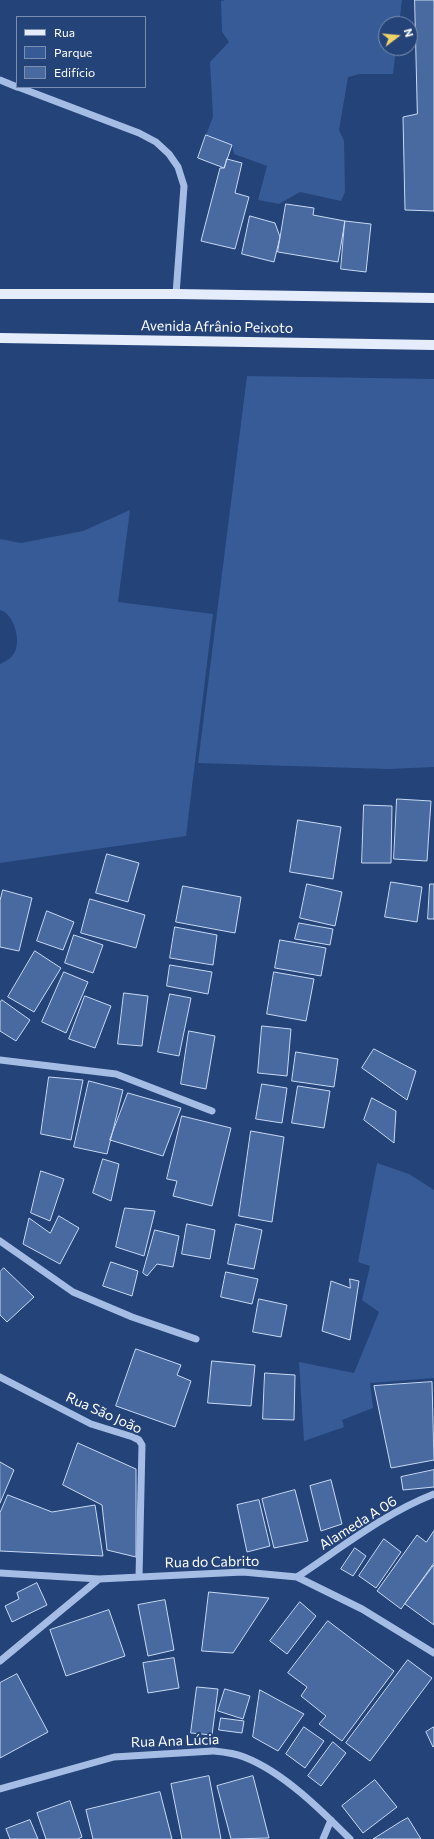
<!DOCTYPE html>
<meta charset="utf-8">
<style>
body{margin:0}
#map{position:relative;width:434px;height:1839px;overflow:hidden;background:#244379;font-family:Commissioner,sans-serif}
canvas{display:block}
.legend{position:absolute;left:16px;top:16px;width:130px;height:72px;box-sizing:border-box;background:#244379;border:1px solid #7c8eaf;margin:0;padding:5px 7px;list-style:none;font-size:12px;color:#fff}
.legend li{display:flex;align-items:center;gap:8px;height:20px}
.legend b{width:20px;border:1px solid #7c8eaf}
.north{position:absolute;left:378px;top:16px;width:40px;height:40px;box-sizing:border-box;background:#244379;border:1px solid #7c8eaf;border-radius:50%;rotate:74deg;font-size:11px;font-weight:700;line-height:16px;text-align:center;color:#fff}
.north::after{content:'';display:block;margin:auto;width:14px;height:18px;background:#eed169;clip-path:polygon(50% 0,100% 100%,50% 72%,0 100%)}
</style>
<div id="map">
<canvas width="434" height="1839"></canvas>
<ul class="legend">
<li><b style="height:5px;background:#e5ecfc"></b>Rua</li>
<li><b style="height:11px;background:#375b96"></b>Parque</li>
<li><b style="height:11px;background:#486aa0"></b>Edifício</li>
</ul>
<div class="north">N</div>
</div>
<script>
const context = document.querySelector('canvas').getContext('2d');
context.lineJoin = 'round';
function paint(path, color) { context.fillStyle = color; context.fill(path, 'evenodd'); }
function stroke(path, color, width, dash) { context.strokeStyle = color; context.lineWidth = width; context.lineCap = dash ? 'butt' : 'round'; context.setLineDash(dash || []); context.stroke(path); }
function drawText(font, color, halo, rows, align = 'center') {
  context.font = font + ' Commissioner,sans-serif'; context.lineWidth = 4; context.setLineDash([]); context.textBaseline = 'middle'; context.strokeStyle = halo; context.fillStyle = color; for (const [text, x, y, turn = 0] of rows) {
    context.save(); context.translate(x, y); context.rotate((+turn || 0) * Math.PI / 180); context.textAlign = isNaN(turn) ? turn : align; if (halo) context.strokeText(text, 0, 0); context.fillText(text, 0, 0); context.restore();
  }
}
paint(new Path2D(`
 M 225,0 L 402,0 L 399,24 L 386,24 L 386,48 L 396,48 L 393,74 L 360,74 L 348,77 L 339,130 L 344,141 L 345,192 L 341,201 L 300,192 L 279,204 L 258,200 L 267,166 L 234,154 L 232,145 L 206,135 L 213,117 L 210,62 L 229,42 L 222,32 L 221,1 Z
 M 247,376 L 434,379 L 434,767 L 388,769 L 198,763 Z
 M 130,510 L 118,602 L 213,614 L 186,836 L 0,863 L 0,664 C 6,661 14,657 16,649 C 20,637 13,613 0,610 L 0,539 L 21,543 L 83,531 Z
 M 377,1163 L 409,1174 L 434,1190 L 434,1378 L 370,1383 L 373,1408 L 342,1420 L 344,1427 L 304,1441 L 299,1362 L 354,1373 L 379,1312 L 362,1300 L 370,1266 L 358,1262 Z`), '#375b96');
const building = new Path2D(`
 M 415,0 L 434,0 L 434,211 L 405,210 L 403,117 L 417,114 Z
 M 206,135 L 232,145 L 224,168 L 198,158 Z
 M 227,159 L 242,163 L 235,193 L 249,197 L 235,249 L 201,241 L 220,168 L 224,168 Z
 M 286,204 L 314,208 L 313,215 L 345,221 L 338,262 L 278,252 Z
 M 250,216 L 275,223 L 280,237 L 274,262 L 242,254 Z
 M 345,221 L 371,224 L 366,272 L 341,269 Z
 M 397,799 L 431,801 L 427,861 L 394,859 Z
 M 364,805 L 392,806 L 391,863 L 362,863 Z
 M 298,820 L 341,827 L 333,879 L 290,872 Z
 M 107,854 L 139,863 L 128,902 L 96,893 Z
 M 391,882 L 422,887 L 417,922 L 385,917 Z
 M 307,884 L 342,892 L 335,926 L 300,918 Z
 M 430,884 L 434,884 L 434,919 L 428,919 Z
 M 183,886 L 241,897 L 235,933 L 176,922 Z
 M 3,890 L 32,898 L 19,951 L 0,947 L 0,901 Z
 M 90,899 L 145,915 L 136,948 L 81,933 Z
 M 47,911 L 74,922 L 63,950 L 37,941 Z
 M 299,923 L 333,929 L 330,945 L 295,939 Z
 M 175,927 L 217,935 L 213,965 L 170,958 Z
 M 74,935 L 103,945 L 93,973 L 65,963 Z
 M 280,940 L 326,948 L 321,976 L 275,968 Z
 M 35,951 L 61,968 L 34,1012 L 8,997 Z
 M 170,965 L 212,972 L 208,994 L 167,986 Z
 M 64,972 L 88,982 L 66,1033 L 42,1022 Z
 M 274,972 L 314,979 L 306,1021 L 267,1014 Z
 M 124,993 L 148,996 L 142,1046 L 118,1044 Z
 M 170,994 L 191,998 L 179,1056 L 158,1052 Z
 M 85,996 L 111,1006 L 95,1048 L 69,1039 Z
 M 2,1000 L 30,1020 L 16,1041 L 0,1031 L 0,1003 Z
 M 262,1026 L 291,1029 L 287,1076 L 258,1073 Z
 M 189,1031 L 215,1036 L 206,1089 L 181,1084 Z
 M 374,1049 L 416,1071 L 407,1100 L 362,1068 Z
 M 296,1052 L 338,1059 L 334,1087 L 292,1081 Z
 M 49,1077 L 83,1080 L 71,1140 L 41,1134 Z
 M 89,1081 L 123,1090 L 107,1154 L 74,1147 Z
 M 262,1084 L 287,1088 L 282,1123 L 256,1119 Z
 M 298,1086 L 330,1091 L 324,1128 L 292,1123 Z
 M 128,1093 L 181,1108 L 163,1156 L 110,1140 Z
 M 372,1098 L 396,1111 L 394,1143 L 364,1120 Z
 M 182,1116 L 231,1128 L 212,1206 L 173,1196 L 177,1181 L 167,1179 Z
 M 251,1131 L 284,1137 L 272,1222 L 239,1216 Z
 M 103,1159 L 119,1164 L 111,1201 L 93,1193 Z
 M 41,1171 L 64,1179 L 50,1221 L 31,1213 Z
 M 125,1208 L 155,1211 L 144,1256 L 116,1247 Z
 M 59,1216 L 79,1228 L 60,1264 L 23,1244 L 29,1218 L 50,1233 Z
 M 187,1224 L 215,1230 L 210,1259 L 182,1254 Z
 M 236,1224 L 262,1230 L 254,1269 L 228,1264 Z
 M 155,1230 L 179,1236 L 173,1267 L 157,1264 L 147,1276 L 143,1273 Z
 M 111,1262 L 138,1271 L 132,1296 L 103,1286 Z
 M 4,1268 L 34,1297 L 7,1322 L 0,1315 L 0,1272 Z
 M 226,1272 L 258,1279 L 252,1304 L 221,1297 Z
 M 350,1279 L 359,1281 L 350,1340 L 322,1331 L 331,1281 L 350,1288 Z
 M 259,1299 L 287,1305 L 281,1337 L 253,1332 Z
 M 136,1349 L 181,1365 L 177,1375 L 191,1381 L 175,1427 L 116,1406 Z
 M 212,1361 L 255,1365 L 251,1406 L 208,1403 Z
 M 265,1373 L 295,1375 L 294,1420 L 263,1419 Z
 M 432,1382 L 434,1460 L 391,1468 L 374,1386 Z
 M 78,1443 L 136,1469 L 136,1557 L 107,1550 L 102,1505 L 63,1485 Z
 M 0,1462 L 14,1470 L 0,1503 Z
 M 434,1470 L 434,1487 L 403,1490 L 401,1477 Z
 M 331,1480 L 342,1524 L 321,1531 L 310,1486 Z
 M 295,1490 L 308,1541 L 274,1548 L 262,1499 Z
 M 8,1495 L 52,1512 L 95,1505 L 103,1556 L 0,1551 L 0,1513 Z
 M 259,1500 L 270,1546 L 247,1552 L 237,1505 Z
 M 434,1531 L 434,1563 L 401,1609 L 377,1591 L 417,1535 L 426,1542 Z
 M 384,1539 L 401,1552 L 376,1588 L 359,1576 Z
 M 355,1548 L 366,1556 L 353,1576 L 341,1569 Z
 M 434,1565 L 434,1625 L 405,1604 Z
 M 37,1583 L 47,1605 L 12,1622 L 5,1606 L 19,1599 L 17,1593 Z
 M 209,1592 L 269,1598 L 233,1653 L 202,1651 Z
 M 165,1600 L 174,1650 L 148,1656 L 138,1605 Z
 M 300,1602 L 316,1616 L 287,1654 L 270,1641 Z
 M 109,1610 L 125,1656 L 66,1676 L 50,1630 Z
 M 328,1621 L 394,1671 L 342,1741 L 319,1724 L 326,1716 L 301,1696 L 307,1687 L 288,1673 Z
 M 174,1658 L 179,1688 L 148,1693 L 143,1663 Z
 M 408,1660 L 432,1678 L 370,1761 L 346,1743 Z
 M 17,1674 L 48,1732 L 0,1758 L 0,1683 Z
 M 197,1687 L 218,1689 L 212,1735 L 191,1733 Z
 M 225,1689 L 250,1696 L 243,1719 L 218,1711 Z
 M 260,1690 L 304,1714 L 278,1751 L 253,1737 Z
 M 221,1718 L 244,1721 L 242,1733 L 219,1730 Z
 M 304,1727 L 324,1741 L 305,1768 L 286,1754 Z
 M 434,1727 L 434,1746 L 433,1747 L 426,1732 Z
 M 333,1742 L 346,1753 L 321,1786 L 308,1776 Z
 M 209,1776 L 221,1839 L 182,1839 L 171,1784 Z
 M 253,1776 L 269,1838 L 231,1839 L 217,1786 Z
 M 375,1780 L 397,1807 L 363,1833 L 342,1806 Z
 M 160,1792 L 172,1839 L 93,1839 L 86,1810 Z
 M 70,1801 L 82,1837 L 78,1839 L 46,1839 L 37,1813 Z
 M 408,1818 L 421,1839 L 373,1839 L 400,1822 Z
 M 30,1820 L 38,1839 L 10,1839 L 6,1829 Z`);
paint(building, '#486aa0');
stroke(building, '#c8d9f3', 1);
stroke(new Path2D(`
 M 0,80 L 17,87
 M 18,87 L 139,133 L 156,142 L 169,154 L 178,167 L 184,186 L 176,294
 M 0,1060 L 116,1074 L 212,1111
 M 0,1241 L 73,1292 L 132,1317 L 196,1339
 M 0,1377 L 91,1424 L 133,1437 L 139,1440 L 142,1445 L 139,1577
 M 0,1573 L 99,1579
 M 297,1577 C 341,1548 385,1513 434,1494
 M 0,1661 L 99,1579 L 243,1572 L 297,1577 L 362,1609 L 434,1653
 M 0,1789 L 114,1757 L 213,1751 C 223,1752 234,1753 244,1757 C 283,1772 320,1809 350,1839
 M 323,1839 L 331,1820`), '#a5bde4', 7);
stroke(new Path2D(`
 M 0,294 L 176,294 L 434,298
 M 0,338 L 434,345`), '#e5ecfc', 10);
drawText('14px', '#fff', '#244379', [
 ["Avenida Afrânio Peixoto",217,327,1],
 ["Rua São João",104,1413,24],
 ["Alameda A 06",358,1523,-32],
 ["Rua do Cabrito",212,1562,-1],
 ["Rua Ana Lúcia",175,1741,-2]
]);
</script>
